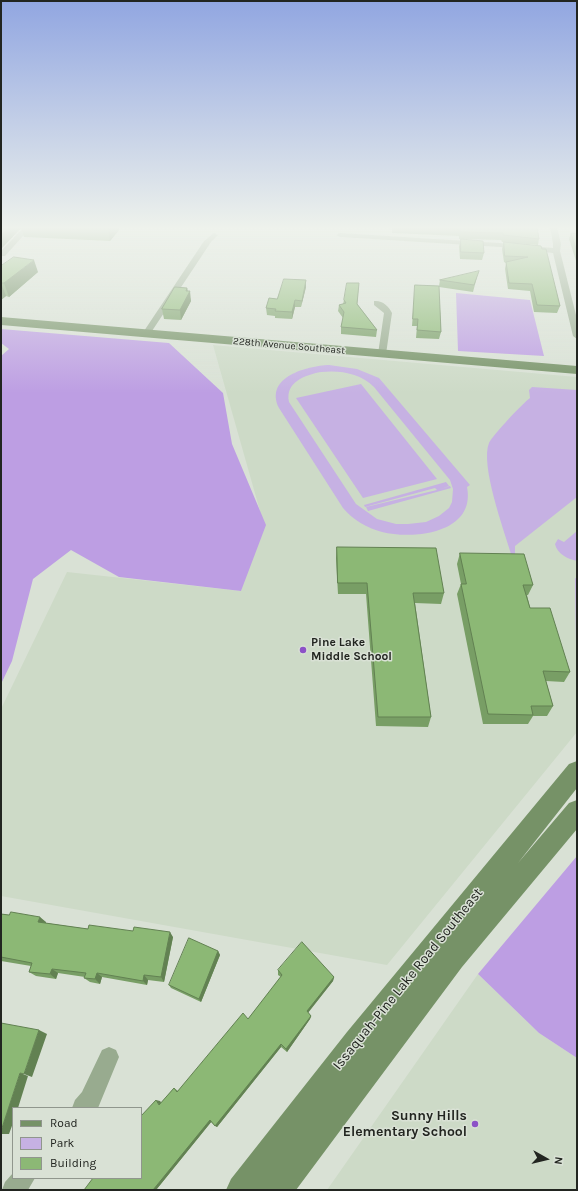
<!DOCTYPE html>
<style>
body{margin:0}
#map{position:relative;width:578px;height:1191px;overflow:hidden;background:#d9e1d5;font-family:Karla,sans-serif}
canvas{display:block}
.frame{position:absolute;inset:0;border:2px solid #222520;pointer-events:none}
.legend{position:absolute;left:12px;top:1107px;width:130px;height:72px;box-sizing:border-box;background:#d9e1d5;border:1px solid #90968d;margin:0;padding:5px 7px;list-style:none;font-size:12px;color:#222520}
.legend li{display:flex;align-items:center;gap:8px;height:20px}
.legend b{width:20px;border:1px solid #90968d}
.north{position:absolute;left:526px;top:1139px;width:40px;height:40px;-webkit-text-stroke:3px #d9e1d5;paint-order:stroke;rotate:98deg;font-size:11px;font-weight:700;line-height:16px;text-align:center;color:#222520}
.north::after{content:'';display:block;margin:auto;width:14px;height:18px;background:#222520;clip-path:polygon(50% 0,100% 100%,50% 72%,0 100%)}
</style>
<div id="map">
<canvas width="578" height="1191"></canvas>
<div class="frame"></div>
<ul class="legend">
<li><b style="height:5px;background:#769267"></b>Road</li>
<li><b style="height:11px;background:#c6b1e3"></b>Park</li>
<li><b style="height:11px;background:#8cb875"></b>Building</li>
</ul>
<div class="north">N</div>
</div>
<script>
const context = document.querySelector('canvas').getContext('2d');
context.lineJoin = 'round';
function paint(path, color) { context.fillStyle = color; context.fill(path, 'evenodd'); }
function stroke(path, color, width, dash) { context.strokeStyle = color; context.lineWidth = width; context.lineCap = dash ? 'butt' : 'round'; context.setLineDash(dash || []); context.stroke(path); }
function drawText(font, color, halo, rows, align = 'center') {
  context.font = font + ' Karla,sans-serif'; context.lineWidth = 3; context.setLineDash([]); context.textBaseline = 'middle'; context.strokeStyle = halo; context.fillStyle = color; for (const [text, x, y, turn = 0] of rows) {
    context.save(); context.translate(x, y); context.rotate((+turn || 0) * Math.PI / 180); context.textAlign = isNaN(turn) ? turn : align; if (halo) context.strokeText(text, 0, 0); context.fillText(text, 0, 0); context.restore();
  }
}
paint(new Path2D(`
 M 213,345 L 577,377 L 577,732 L 387,965 L 1,896 L 1,709 L 67,572 L 241,591 L 260,511 Z
 M 478,974 L 539,1033 L 577,1058 L 577,1190 L 327,1190 Z`), '#cddac7');
paint(new Path2D(`
 M 329,365 L 357,369 L 379,378 L 470,485 L 467,487 C 476,533 414,540 382,532 C 367,528 353,520 343,508 L 279,408 C 264,377 307,366 329,365 ZM 321,372 C 340,370 360,373 374,387 L 450,480 L 453,489 L 452,502 L 449,508 L 439,516 L 426,522 L 408,524 L 396,524 L 377,519 L 356,504 L 289,402 C 285,382 305,375 321,372 Z
 M 361,384 L 437,479 L 363,498 L 296,398 Z
 M 532,387 L 577,390 L 577,497 L 515,546 L 515,554 L 511,554 C 504,530 480,465 489,443 C 492,436 523,403 530,398 L 529,390 Z
 M 446,482 L 449,486 L 441,489 L 450,486 L 451,488 L 368,511 L 366,507 L 437,490 L 435,488 L 365,507 L 364,505 Z
 M 577,531 L 577,561 C 568,559 557,554 555,544 L 558,539 L 564,542 Z
 M 575,578 L 577,579 L 577,643 L 576,644 Z`), '#c6b1e3');
paint(new Path2D(`
 M 456,293 L 530,300 L 544,356 L 458,351 Z
 M 1,329 L 169,343 L 223,393 L 232,444 L 266,525 L 241,591 L 119,577 L 71,550 L 33,579 L 12,661 L 1,684 L 1,356 L 9,349 L 1,343 Z
 M 577,856 L 577,1058 L 539,1033 L 478,974 Z`), '#bd9ee3');
paint(new Path2D(`
 M 25,226 L 32,226 L 5,256 L 1,256 L 1,251 Z
 M 550,226 L 557,226 L 561,244 L 560,251 L 577,319 L 577,339 L 573,336 L 553,253 L 500,247 L 340,237 L 336,235 L 340,233 L 500,243 L 553,248 L 553,244 Z
 M 214,233 L 218,235 L 211,242 L 150,334 L 146,337 L 143,336 L 142,334 L 204,241 Z
 M 374,301 C 382,300 389,306 392,313 L 386,354 L 382,357 L 378,354 L 384,313 L 374,305 Z
 M 109,1047 L 116,1050 L 119,1057 L 98,1108 L 72,1108 L 75,1100 L 82,1092 L 102,1050 Z
 M 13,1173 L 13,1178 L 35,1178 L 28,1190 L 2,1190 L 5,1182 Z`), '#98ab8f');
paint(new Path2D(`
 M 1,317 L 577,366 L 577,374 L 1,325 Z
 M 577,761 L 577,788 L 518,863 L 569,803 L 577,800 L 577,829 L 462,967 L 296,1190 L 226,1190 L 231,1179 L 347,1032 L 569,764 Z`), '#769267');
paint(new Path2D(`
 M 1,226 L 118,226 L 119,230 L 110,241 L 24,237 L 21,228 L 1,249 Z
 M 392,226 L 537,226 L 539,239 L 538,245 L 502,242 L 501,240 L 459,239 L 459,236 L 392,233 Z
 M 571,233 L 577,233 L 577,264 L 569,239 Z
 M 461,239 L 484,253 L 482,260 L 460,259 L 459,246 Z
 M 504,242 L 541,246 L 560,306 L 557,313 L 534,312 L 530,291 L 508,289 L 505,269 L 506,263 L 504,262 L 502,249 Z
 M 1,266 L 38,272 L 9,297 L 6,296 L 1,300 Z
 M 477,277 L 473,292 L 439,287 L 441,332 L 439,339 L 416,338 L 417,326 L 412,326 L 415,285 L 439,286 L 440,280 Z
 M 306,280 L 306,287 L 301,307 L 295,307 L 292,319 L 275,318 L 275,316 L 267,315 L 266,308 L 277,299 Z
 M 359,283 L 357,304 L 377,330 L 376,337 L 341,334 L 341,327 L 343,318 L 338,311 L 339,305 L 343,304 L 344,300 Z
 M 187,288 L 191,301 L 181,320 L 164,319 L 162,309 Z
 M 337,547 L 444,593 L 441,604 L 415,603 L 431,717 L 428,727 L 376,726 L 366,594 L 338,594 L 336,558 Z
 M 460,553 L 533,585 L 528,595 L 527,595 L 530,608 L 570,672 L 564,682 L 546,681 L 553,706 L 547,716 L 533,716 L 528,724 L 483,724 L 457,594 L 461,584 L 457,564 Z
 M 1,914 L 46,922 L 46,923 L 88,929 L 173,937 L 164,982 L 148,980 L 147,985 L 102,977 L 100,984 L 90,982 L 84,978 L 85,977 L 58,973 L 56,979 L 36,976 L 29,972 L 31,966 L 1,961 Z
 M 218,951 L 220,955 L 201,1002 L 171,988 L 169,985 Z
 M 278,970 L 334,977 L 333,981 L 308,1013 L 311,1016 L 310,1019 L 287,1052 L 281,1047 L 217,1127 L 211,1122 L 156,1190 L 84,1190 L 141,1178 L 160,1101 L 161,1103 L 174,1088 L 178,1091 L 248,1019 L 281,977 L 278,975 Z`), '#789e65');
paint(new Path2D(`
 M 10,226 L 23,226 L 21,227 L 21,228 L 1,249 L 1,235 Z
 M 112,226 L 118,226 L 119,230 L 110,241 L 108,231 Z
 M 34,260 L 38,272 L 9,297 L 4,283 Z
 M 306,280 L 306,287 L 301,307 L 302,301 Z
 M 1,283 L 6,296 L 1,300 Z
 M 187,288 L 188,294 L 190,291 L 191,301 L 181,320 L 180,310 Z
 M 295,300 L 295,307 L 292,319 L 292,312 Z
 M 40,917 L 46,922 L 44,928 L 38,922 Z
 M 170,932 L 173,937 L 164,982 L 161,977 Z
 M 218,951 L 220,955 L 201,1002 L 199,999 Z
 M 52,969 L 58,973 L 56,979 L 50,974 Z
 M 97,973 L 102,977 L 100,984 L 95,979 Z
 M 144,975 L 148,980 L 147,985 L 143,981 Z
 M 334,977 L 333,981 L 306,1015 L 307,1011 Z
 M 311,1016 L 310,1019 L 287,1052 L 286,1049 Z
 M 39,1030 L 47,1034 L 32,1077 L 24,1074 Z
 M 281,1044 L 281,1047 L 217,1127 L 215,1126 Z
 M 20,1073 L 28,1076 L 18,1108 L 13,1108 L 13,1123 L 9,1134 L 1,1134 L 1,1131 Z
 M 156,1100 L 160,1101 L 163,1106 L 159,1105 Z
 M 210,1120 L 212,1121 L 156,1190 L 153,1190 Z`), '#628152');
const building = new Path2D(`
 M 1,226 L 10,226 L 1,235 Z
 M 22,226 L 112,226 L 108,231 L 21,227 Z
 M 393,226 L 537,226 L 539,239 L 503,235 L 503,233 L 460,232 L 460,230 Z
 M 571,233 L 577,233 L 577,251 Z
 M 461,239 L 483,241 L 484,253 L 461,252 Z
 M 504,242 L 541,246 L 542,249 L 546,249 L 560,306 L 537,305 L 532,284 L 509,283 L 506,262 L 528,257 L 505,256 Z
 M 14,257 L 34,260 L 4,283 L 1,283 L 1,266 Z
 M 479,271 L 474,285 L 440,280 Z
 M 284,279 L 306,280 L 302,301 L 295,300 L 292,312 L 275,311 L 276,309 L 266,308 L 269,298 L 277,299 Z
 M 347,283 L 359,283 L 357,304 L 377,330 L 341,327 L 344,312 L 339,305 L 346,303 L 344,300 Z
 M 415,285 L 439,286 L 441,332 L 417,330 L 418,319 L 413,319 Z
 M 175,287 L 187,288 L 186,291 L 190,291 L 180,310 L 162,309 Z
 M 337,547 L 436,548 L 444,593 L 413,593 L 431,717 L 378,717 L 367,583 L 338,583 Z
 M 460,553 L 524,554 L 533,585 L 523,585 L 530,608 L 550,608 L 570,672 L 543,671 L 553,706 L 531,706 L 533,715 L 488,714 L 461,584 L 466,584 Z
 M 11,912 L 40,917 L 38,922 L 88,929 L 89,925 L 133,931 L 134,927 L 170,932 L 161,977 L 144,975 L 143,981 L 97,973 L 95,979 L 84,978 L 86,973 L 52,969 L 50,974 L 29,972 L 32,963 L 1,957 L 1,914 L 9,915 Z
 M 189,938 L 218,951 L 199,999 L 169,985 Z
 M 302,942 L 334,977 L 307,1011 L 311,1016 L 286,1049 L 281,1044 L 215,1126 L 210,1120 L 153,1190 L 84,1190 L 93,1178 L 141,1178 L 141,1116 L 156,1100 L 159,1105 L 174,1088 L 177,1092 L 243,1013 L 248,1019 L 282,975 L 278,970 Z
 M 1,1023 L 39,1030 L 24,1074 L 20,1073 L 1,1131 Z`);
paint(building, '#8cb875');
stroke(building, '#628152', 1);
const sky = context.createLinearGradient(0, 0, 0, 393);
sky.addColorStop(0, '#91a6e1');
sky.addColorStop(0.58, '#eef2ec');
sky.addColorStop(1, '#eef2ec00');
context.fillStyle = sky;
context.fillRect(0, 0, 578, 393);
for (const [x, y, r, color] of [
 [303,650,4,"#8c51c7"],
 [475,1124,4,"#8c51c7"]
]) { const dot = new Path2D(); dot.arc(x, y, r, 0, 2 * Math.PI); context.fillStyle = color; context.fill(dot); stroke(dot, '#d9e1d5', 1.5); }
drawText('10px', '#222520', '#d9e1d5', [
 ["228th Avenue Southeast",289,346,5]
]);
drawText('bold 12px', '#222520', '#d9e1d5', [
 ["Pine Lake",311,643],
 ["Middle School",311,657]
], 'left');
drawText('14px', '#222520', '#d9e1d5', [
 ["Issaquah-Pine Lake Road Southeast",408,979,-51]
]);
drawText('bold 14px', '#222520', '#d9e1d5', [
 ["Sunny Hills",467,1116],
 ["Elementary School",467,1132]
], 'right');
</script>
